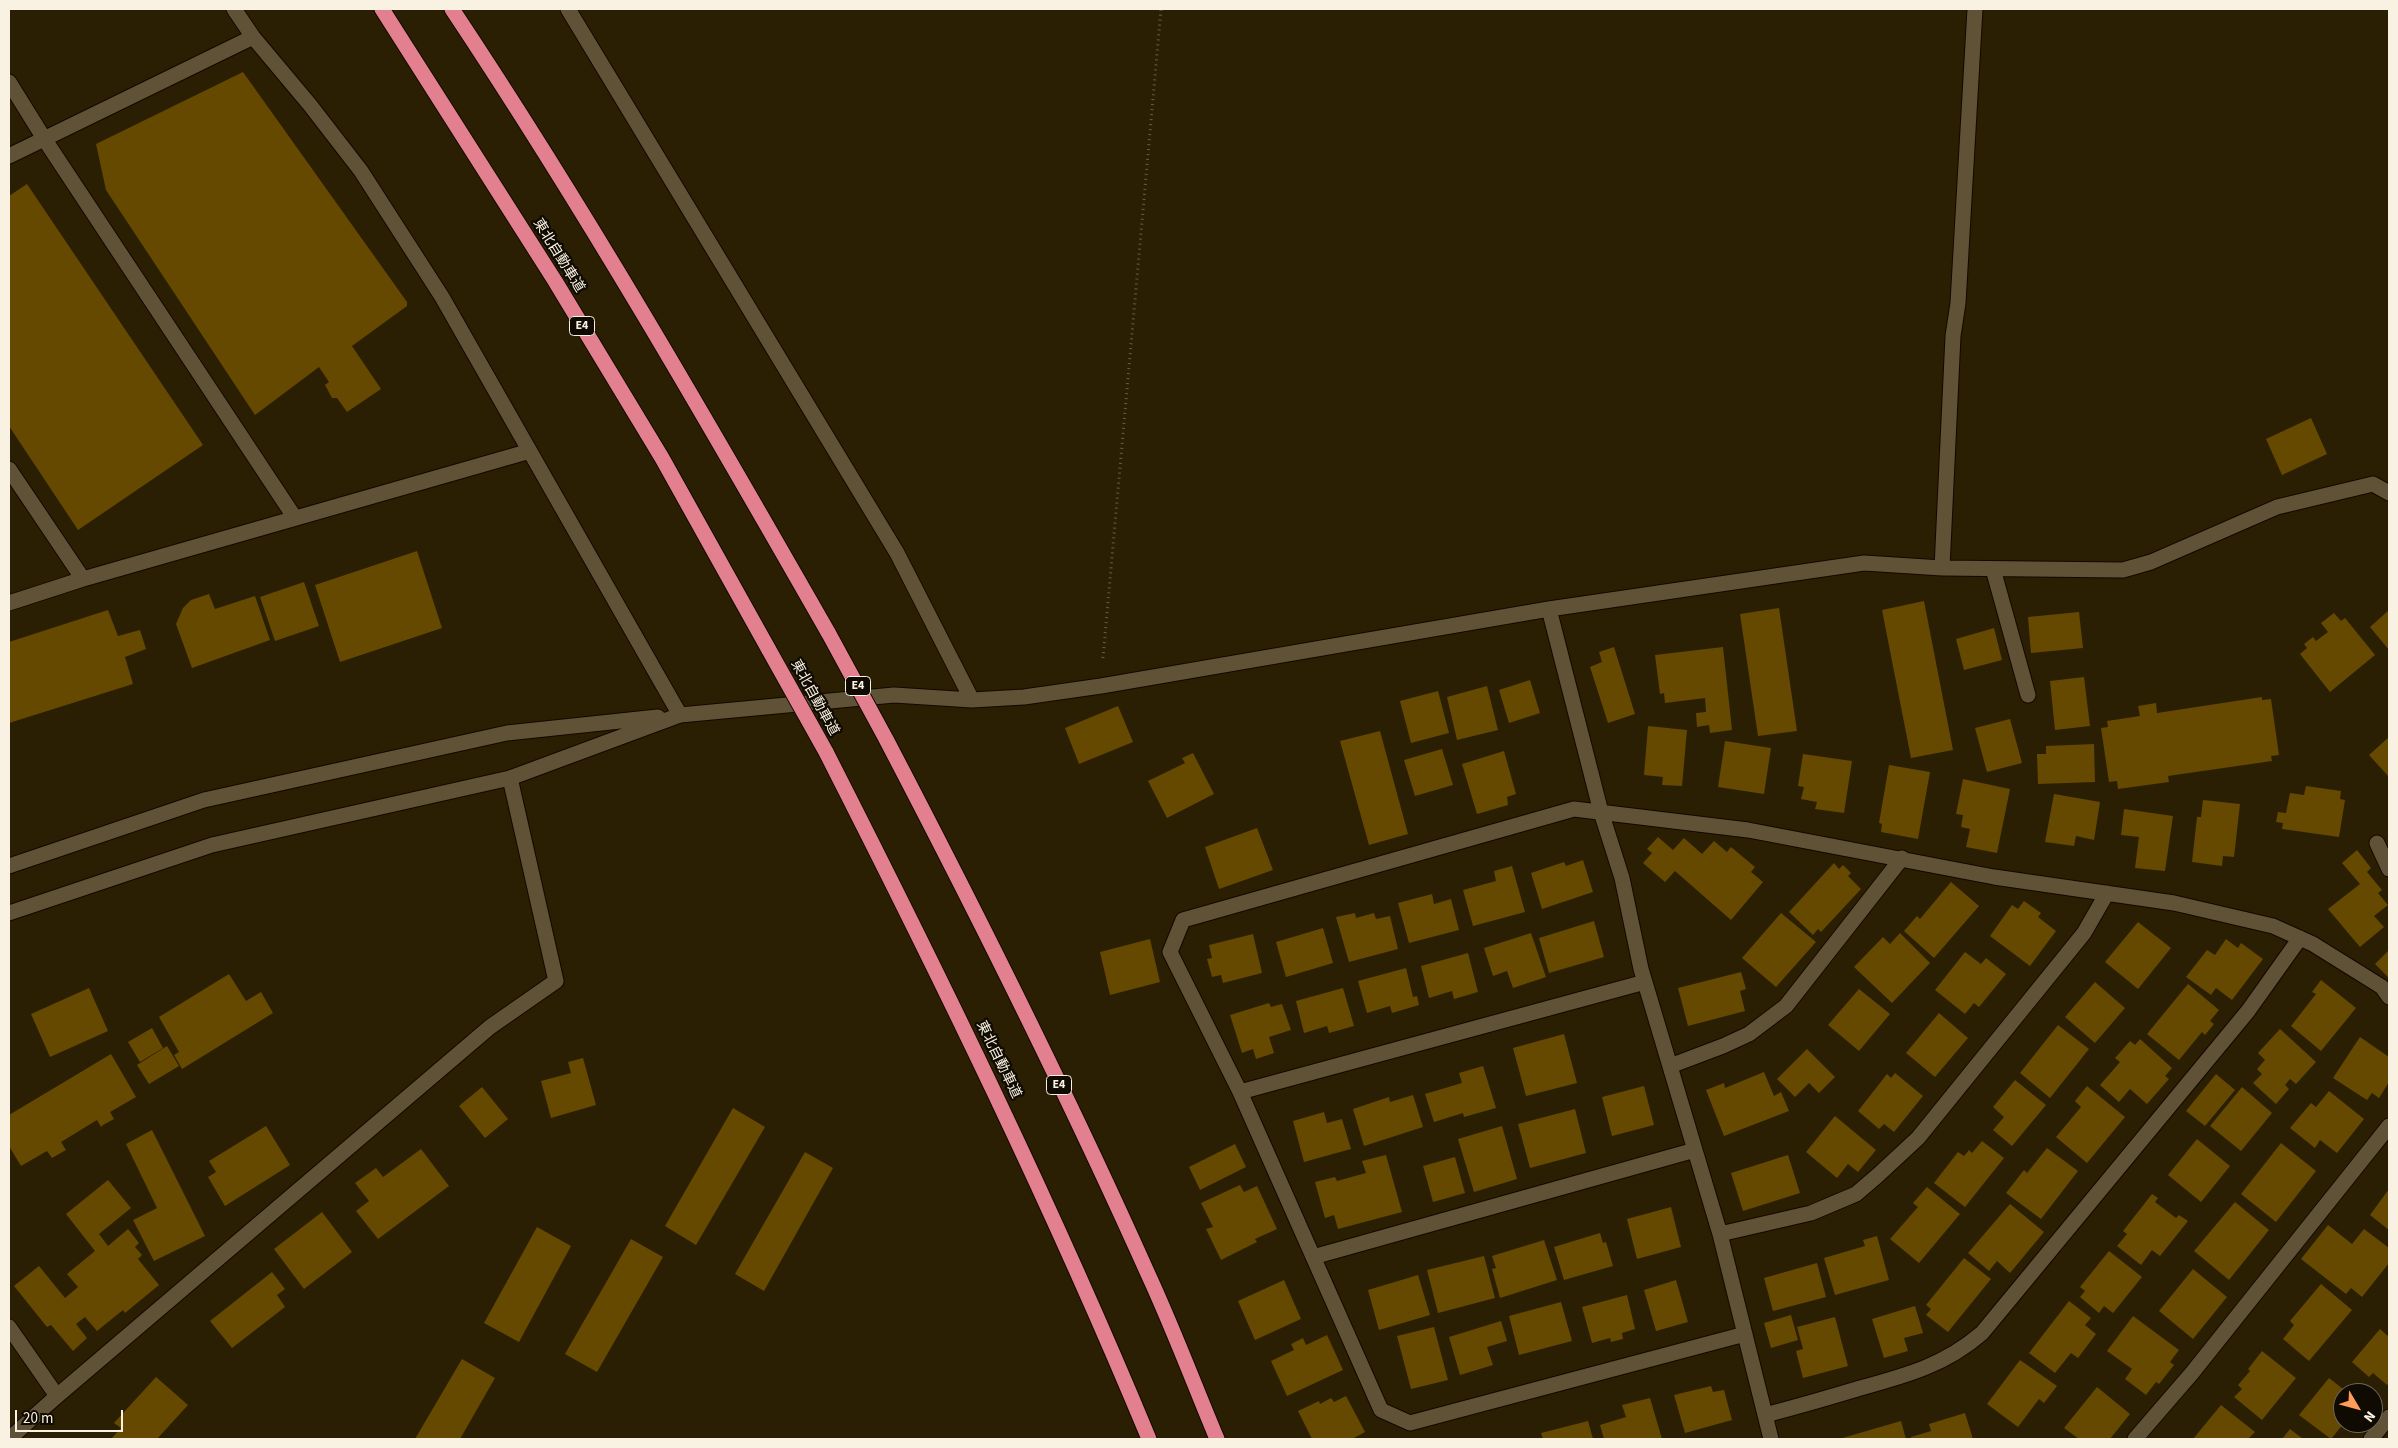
<!DOCTYPE html>
<meta charset="utf-8">
<style>
body{margin:0}
#map{position:relative;width:2398px;height:1448px;overflow:hidden;background:#2b1f03;font-family:"Source Sans 3",sans-serif}
canvas{display:block}
.frame{position:absolute;inset:0;border:10px solid #f9f1e1;pointer-events:none}
.north{position:absolute;left:2333px;top:1383px;width:50px;height:50px;box-sizing:border-box;background:#0f0a02;border:1px solid #6d665b;border-radius:50%;rotate:127deg;font-size:14px;font-weight:700;line-height:20px;text-align:center;color:#f9f1e1}
.north::after{content:'';display:block;margin:auto;width:18px;height:22px;background:#ff9b5b;clip-path:polygon(50% 0,100% 100%,50% 72%,0 100%)}
.scale{position:absolute;left:15px;top:1410px;width:108px;height:22px;box-sizing:border-box;border:2px solid #f9f1e1;border-top:0;padding-left:6px;font-size:15px;line-height:18px;white-space:nowrap;color:#f9f1e1;-webkit-text-stroke:4px #0f0a02;paint-order:stroke}
</style>
<div id="map">
<canvas width="2398" height="1448"></canvas>
<div class="frame"></div>
<div class="north">N</div>
<div class="scale">20 m</div>
</div>
<script>
const context = document.querySelector('canvas').getContext('2d');
context.lineJoin = 'round';
function paint(path, color) { context.fillStyle = color; context.fill(path, 'evenodd'); }
function stroke(path, color, width, dash) { context.strokeStyle = color; context.lineWidth = width; context.lineCap = dash ? 'butt' : 'round'; context.setLineDash(dash || []); context.stroke(path); }
function drawText(font, color, halo, rows, align = 'center') {
  context.font = font + ' "Source Sans 3","Noto Sans JP",sans-serif'; context.lineWidth = 4.5; context.setLineDash([]); context.textBaseline = 'middle'; context.strokeStyle = halo; context.fillStyle = color; for (const [text, x, y, turn = 0] of rows) {
    context.save(); context.translate(x, y); context.rotate((+turn || 0) * Math.PI / 180); context.textAlign = isNaN(turn) ? turn : align; if (halo) context.strokeText(text, 0, 0); context.fillText(text, 0, 0); context.restore();
  }
}
paint(new Path2D(`
 M 243,72 L 407,302 L 407,306 L 352,346 L 381,389 L 347,412 L 337,398 L 332,398 L 325,385 L 329,382 L 319,367 L 255,415 L 106,190 L 96,144 Z
 M 27,184 L 203,445 L 78,530 L 9,426 L 9,196 Z
 M 2311,418 L 2327,454 L 2282,475 L 2266,439 Z
 M 417,551 L 442,628 L 340,662 L 315,585 Z
 M 304,582 L 319,626 L 275,641 L 260,597 Z
 M 209,594 L 215,609 L 255,596 L 270,640 L 192,668 L 176,624 L 183,608 L 191,600 Z
 M 1924,601 L 1953,750 L 1911,758 L 1882,610 Z
 M 1779,608 L 1797,731 L 1758,736 L 1740,614 Z
 M 108,610 L 118,636 L 140,630 L 146,649 L 125,657 L 133,684 L 9,723 L 9,642 Z
 M 2389,610 L 2389,650 L 2370,627 Z
 M 2079,612 L 2083,648 L 2031,653 L 2028,617 Z
 M 2334,613 L 2341,621 L 2345,618 L 2375,655 L 2330,692 L 2300,654 L 2307,648 L 2304,644 L 2313,637 L 2316,641 L 2328,632 L 2321,623 Z
 M 1994,628 L 2002,660 L 1964,670 L 1956,639 Z
 M 1614,647 L 1635,714 L 1608,723 L 1590,667 L 1602,662 L 1599,652 Z
 M 1723,647 L 1732,730 L 1710,733 L 1709,725 L 1697,727 L 1696,713 L 1706,712 L 1705,698 L 1665,703 L 1664,693 L 1660,694 L 1655,655 Z
 M 2084,677 L 2090,726 L 2055,730 L 2050,681 Z
 M 1530,680 L 1540,713 L 1509,723 L 1499,690 Z
 M 1487,686 L 1498,730 L 1457,740 L 1447,697 Z
 M 1438,691 L 1449,733 L 1411,743 L 1400,701 Z
 M 2262,697 L 2262,700 L 2271,699 L 2279,755 L 2271,756 L 2272,761 L 2168,776 L 2169,782 L 2118,789 L 2117,781 L 2109,782 L 2101,728 L 2108,727 L 2107,721 L 2140,716 L 2138,706 L 2156,703 L 2157,713 Z
 M 1118,706 L 1133,742 L 1079,764 L 1065,728 Z
 M 2010,719 L 2022,763 L 1987,772 L 1975,728 Z
 M 1648,726 L 1687,730 L 1682,786 L 1662,785 L 1663,777 L 1644,775 Z
 M 1380,731 L 1408,834 L 1369,845 L 1340,741 Z
 M 2389,737 L 2389,777 L 2369,755 Z
 M 1725,741 L 1771,748 L 1764,794 L 1718,787 Z
 M 2094,744 L 2095,782 L 2038,784 L 2037,754 L 2046,754 L 2046,746 Z
 M 1442,749 L 1453,785 L 1415,796 L 1404,760 Z
 M 1504,751 L 1516,794 L 1507,797 L 1508,805 L 1477,814 L 1462,764 Z
 M 1193,753 L 1214,794 L 1167,818 L 1148,781 L 1185,763 L 1182,758 Z
 M 1803,754 L 1852,761 L 1844,813 L 1815,809 L 1817,802 L 1801,799 L 1804,787 L 1798,786 Z
 M 1889,765 L 1930,772 L 1918,839 L 1881,832 L 1882,824 L 1879,823 Z
 M 1963,779 L 2010,789 L 1997,853 L 1966,847 L 1970,829 L 1961,827 L 1963,815 L 1956,814 Z
 M 2306,786 L 2341,791 L 2340,799 L 2345,800 L 2339,837 L 2282,829 L 2283,823 L 2276,822 L 2278,812 L 2286,813 L 2290,793 L 2304,795 Z
 M 2054,794 L 2100,802 L 2094,840 L 2076,836 L 2074,846 L 2045,842 Z
 M 2203,800 L 2240,804 L 2234,857 L 2223,856 L 2222,866 L 2192,862 L 2197,817 L 2201,817 Z
 M 2124,809 L 2173,816 L 2165,871 L 2135,868 L 2139,837 L 2121,835 Z
 M 1257,828 L 1273,870 L 1219,889 L 1205,847 Z
 M 1658,837 L 1673,850 L 1684,838 L 1702,854 L 1714,841 L 1727,852 L 1731,847 L 1755,867 L 1751,872 L 1763,882 L 1731,920 L 1675,871 L 1665,882 L 1643,863 L 1652,853 L 1647,849 Z
 M 2357,850 L 2371,868 L 2367,872 L 2382,890 L 2378,893 L 2388,905 L 2374,916 L 2384,927 L 2360,947 L 2328,909 L 2360,884 L 2342,863 Z
 M 1583,860 L 1593,892 L 1542,909 L 1531,873 L 1564,862 L 1566,866 Z
 M 1834,863 L 1839,869 L 1843,865 L 1851,873 L 1848,876 L 1861,889 L 1821,932 L 1818,929 L 1813,935 L 1789,912 Z
 M 1512,866 L 1525,912 L 1473,926 L 1463,890 L 1496,881 L 1494,871 Z
 M 1951,882 L 1979,906 L 1934,958 L 1904,931 L 1917,916 L 1920,919 Z
 M 1432,894 L 1434,904 L 1451,899 L 1459,930 L 1409,943 L 1398,903 Z
 M 2024,901 L 2041,913 L 2038,917 L 2056,931 L 2030,966 L 1990,936 L 2012,905 L 2018,909 Z
 M 1355,913 L 1356,918 L 1374,913 L 1376,919 L 1390,916 L 1398,949 L 1349,962 L 1336,917 Z
 M 1781,913 L 1816,942 L 1776,987 L 1742,958 Z
 M 1594,921 L 1604,957 L 1549,973 L 1539,938 Z
 M 2138,922 L 2171,948 L 2138,989 L 2105,962 Z
 M 1323,928 L 1333,963 L 1286,977 L 1276,942 Z
 M 1531,933 L 1546,977 L 1513,988 L 1507,971 L 1493,976 L 1484,948 Z
 M 1900,933 L 1930,963 L 1892,1003 L 1854,967 L 1883,937 L 1890,944 Z
 M 1253,934 L 1262,973 L 1223,983 L 1221,975 L 1212,977 L 1207,959 L 1212,958 L 1209,945 Z
 M 1150,939 L 1160,982 L 1110,995 L 1100,952 Z
 M 2226,939 L 2238,948 L 2241,943 L 2263,959 L 2232,1000 L 2216,988 L 2211,995 L 2186,977 L 2207,950 L 2215,955 Z
 M 2389,950 L 2389,978 L 2375,964 Z
 M 1965,952 L 1981,964 L 1986,958 L 2006,974 L 1979,1007 L 1974,1003 L 1965,1014 L 1935,990 Z
 M 1468,953 L 1478,992 L 1454,999 L 1452,991 L 1429,998 L 1421,966 Z
 M 1406,968 L 1413,997 L 1417,996 L 1419,1005 L 1392,1013 L 1390,1006 L 1367,1013 L 1358,981 Z
 M 1741,972 L 1746,989 L 1740,991 L 1745,1011 L 1688,1026 L 1678,988 Z
 M 229,974 L 246,1001 L 261,992 L 273,1013 L 182,1069 L 174,1055 L 179,1052 L 159,1017 Z
 M 2321,980 L 2356,1008 L 2321,1051 L 2291,1026 L 2316,994 L 2312,992 Z
 M 2095,982 L 2125,1008 L 2095,1043 L 2065,1017 Z
 M 2188,984 L 2219,1010 L 2210,1021 L 2214,1024 L 2205,1035 L 2202,1032 L 2179,1060 L 2147,1034 Z
 M 89,988 L 108,1031 L 50,1057 L 31,1014 Z
 M 1343,988 L 1354,1026 L 1329,1033 L 1327,1026 L 1304,1033 L 1296,1001 Z
 M 1859,989 L 1890,1014 L 1859,1051 L 1828,1025 Z
 M 1269,1003 L 1271,1007 L 1282,1004 L 1291,1030 L 1269,1037 L 1274,1053 L 1256,1059 L 1253,1049 L 1242,1053 L 1230,1015 Z
 M 1939,1013 L 1968,1038 L 1935,1077 L 1906,1053 Z
 M 2058,1025 L 2089,1049 L 2050,1098 L 2020,1073 Z
 M 152,1028 L 163,1048 L 140,1062 L 128,1042 Z
 M 2280,1029 L 2316,1062 L 2296,1084 L 2290,1079 L 2285,1085 L 2289,1089 L 2276,1104 L 2253,1083 L 2262,1074 L 2257,1069 L 2265,1060 L 2258,1053 Z
 M 1564,1034 L 1577,1083 L 1526,1096 L 1513,1048 Z
 M 2360,1037 L 2389,1057 L 2389,1082 L 2379,1098 L 2372,1093 L 2367,1100 L 2333,1078 Z
 M 2140,1039 L 2172,1068 L 2165,1076 L 2169,1079 L 2147,1104 L 2130,1089 L 2119,1102 L 2100,1085 L 2120,1062 L 2115,1058 L 2130,1041 L 2135,1045 Z
 M 167,1046 L 179,1066 L 149,1084 L 137,1065 Z
 M 1807,1049 L 1835,1077 L 1819,1093 L 1809,1083 L 1795,1097 L 1777,1079 Z
 M 111,1054 L 136,1097 L 110,1112 L 114,1119 L 103,1125 L 101,1127 L 97,1120 L 61,1142 L 66,1150 L 52,1158 L 47,1151 L 21,1166 L 9,1146 L 9,1115 Z
 M 583,1058 L 596,1105 L 551,1118 L 541,1081 L 571,1073 L 568,1062 Z
 M 1483,1066 L 1496,1108 L 1464,1117 L 1463,1113 L 1434,1122 L 1425,1094 L 1462,1083 L 1459,1073 Z
 M 1764,1072 L 1774,1096 L 1781,1092 L 1789,1111 L 1724,1136 L 1706,1090 L 1724,1083 L 1725,1088 Z
 M 1895,1073 L 1923,1096 L 1894,1132 L 1884,1124 L 1879,1129 L 1858,1111 L 1887,1074 L 1891,1078 Z
 M 2216,1074 L 2235,1090 L 2205,1126 L 2186,1111 Z
 M 2015,1080 L 2046,1105 L 2012,1146 L 1993,1130 L 2004,1117 L 1993,1107 Z
 M 1644,1086 L 1654,1125 L 1612,1136 L 1602,1097 Z
 M 2087,1086 L 2125,1117 L 2087,1163 L 2056,1137 L 2081,1107 L 2075,1101 Z
 M 482,1087 L 508,1119 L 485,1138 L 459,1106 Z
 M 2242,1087 L 2272,1113 L 2241,1151 L 2210,1126 Z
 M 2329,1091 L 2364,1119 L 2337,1153 L 2320,1140 L 2315,1148 L 2290,1128 L 2311,1103 L 2316,1107 Z
 M 1413,1095 L 1423,1127 L 1364,1146 L 1353,1109 L 1389,1097 L 1390,1102 Z
 M 733,1108 L 765,1127 L 696,1245 L 665,1226 Z
 M 1575,1109 L 1586,1153 L 1530,1168 L 1518,1124 Z
 M 1324,1112 L 1327,1123 L 1342,1119 L 1351,1149 L 1304,1162 L 1293,1121 Z
 M 1835,1116 L 1876,1150 L 1858,1172 L 1848,1164 L 1837,1178 L 1806,1152 Z
 M 266,1126 L 290,1165 L 225,1206 L 208,1177 L 216,1172 L 209,1161 Z
 M 1502,1126 L 1517,1179 L 1474,1192 L 1458,1139 Z
 M 152,1130 L 205,1236 L 154,1261 L 133,1220 L 157,1208 L 126,1144 Z
 M 2197,1139 L 2230,1166 L 2201,1202 L 2168,1175 Z
 M 1982,1141 L 2004,1158 L 1965,1207 L 1934,1183 L 1958,1152 L 1964,1156 L 1969,1150 L 1972,1153 Z
 M 2281,1143 L 2316,1171 L 2276,1222 L 2241,1194 Z
 M 1235,1144 L 1246,1167 L 1200,1190 L 1189,1167 Z
 M 2047,1148 L 2078,1171 L 2041,1219 L 2006,1193 L 2024,1170 L 2027,1173 Z
 M 421,1149 L 449,1186 L 378,1239 L 356,1211 L 369,1201 L 355,1183 L 376,1168 L 383,1177 Z
 M 805,1152 L 833,1168 L 764,1291 L 735,1274 Z
 M 1386,1155 L 1402,1212 L 1338,1229 L 1334,1215 L 1325,1218 L 1315,1182 L 1335,1177 L 1337,1181 L 1366,1173 L 1362,1161 Z
 M 1788,1155 L 1800,1193 L 1743,1211 L 1731,1173 Z
 M 1455,1157 L 1465,1193 L 1433,1202 L 1423,1166 Z
 M 108,1180 L 131,1208 L 99,1234 L 108,1246 L 128,1229 L 139,1243 L 135,1247 L 142,1255 L 138,1259 L 159,1285 L 125,1313 L 123,1310 L 97,1331 L 85,1317 L 76,1324 L 87,1338 L 73,1351 L 51,1325 L 47,1327 L 14,1286 L 39,1266 L 65,1298 L 78,1287 L 67,1274 L 95,1251 L 66,1214 Z
 M 1240,1185 L 1244,1192 L 1257,1186 L 1277,1229 L 1255,1239 L 1257,1242 L 1221,1260 L 1206,1229 L 1213,1227 L 1201,1203 Z
 M 1927,1187 L 1960,1214 L 1919,1263 L 1890,1239 L 1918,1207 L 1913,1203 Z
 M 2389,1189 L 2389,1230 L 2370,1215 Z
 M 2152,1194 L 2158,1198 L 2155,1202 L 2176,1218 L 2179,1215 L 2188,1221 L 2160,1256 L 2152,1250 L 2141,1265 L 2117,1246 L 2127,1234 L 2123,1231 Z
 M 2235,1202 L 2269,1230 L 2229,1280 L 2194,1251 Z
 M 2010,1204 L 2044,1232 L 2010,1273 L 1997,1261 L 1989,1271 L 1968,1253 Z
 M 1671,1207 L 1681,1247 L 1637,1259 L 1627,1219 Z
 M 322,1212 L 352,1252 L 304,1289 L 274,1249 Z
 M 2328,1225 L 2352,1244 L 2364,1229 L 2389,1248 L 2389,1263 L 2362,1297 L 2351,1288 L 2346,1294 L 2301,1259 Z
 M 537,1227 L 571,1246 L 519,1342 L 484,1323 Z
 M 1600,1233 L 1603,1243 L 1606,1242 L 1613,1266 L 1564,1280 L 1554,1247 Z
 M 1877,1236 L 1889,1280 L 1835,1295 L 1824,1258 L 1865,1246 L 1863,1240 Z
 M 631,1239 L 663,1257 L 597,1372 L 565,1354 Z
 M 1544,1240 L 1557,1280 L 1500,1298 L 1492,1269 L 1496,1268 L 1492,1256 Z
 M 2109,1251 L 2142,1277 L 2113,1313 L 2104,1306 L 2099,1313 L 2080,1297 L 2085,1291 L 2080,1287 Z
 M 1484,1256 L 1495,1298 L 1438,1313 L 1427,1270 Z
 M 1964,1258 L 1991,1279 L 1948,1332 L 1926,1315 L 1931,1309 L 1926,1305 Z
 M 1817,1263 L 1826,1297 L 1773,1311 L 1764,1278 Z
 M 2193,1269 L 2227,1297 L 2193,1339 L 2159,1311 Z
 M 272,1272 L 285,1289 L 277,1295 L 285,1307 L 232,1348 L 210,1321 Z
 M 1418,1275 L 1430,1315 L 1379,1330 L 1368,1290 Z
 M 1284,1280 L 1301,1319 L 1255,1340 L 1238,1301 Z
 M 1676,1280 L 1688,1322 L 1656,1331 L 1644,1290 Z
 M 2321,1284 L 2352,1310 L 2309,1361 L 2283,1339 L 2294,1325 L 2290,1321 Z
 M 1627,1295 L 1635,1329 L 1622,1333 L 1623,1339 L 1611,1342 L 1610,1338 L 1592,1343 L 1582,1307 Z
 M 2069,1301 L 2091,1318 L 2085,1325 L 2096,1334 L 2078,1358 L 2071,1353 L 2055,1373 L 2029,1353 Z
 M 1561,1302 L 1572,1341 L 1519,1355 L 1509,1316 Z
 M 1915,1306 L 1923,1333 L 1904,1338 L 1908,1351 L 1884,1358 L 1872,1319 Z
 M 1791,1315 L 1798,1340 L 1771,1348 L 1764,1323 Z
 M 2133,1316 L 2179,1350 L 2170,1362 L 2174,1365 L 2159,1384 L 2156,1382 L 2146,1395 L 2125,1379 L 2132,1369 L 2107,1351 Z
 M 1835,1317 L 1848,1366 L 1803,1378 L 1796,1351 L 1803,1349 L 1797,1327 Z
 M 1501,1321 L 1507,1341 L 1487,1347 L 1493,1365 L 1460,1375 L 1449,1337 Z
 M 1434,1327 L 1448,1380 L 1411,1389 L 1397,1336 Z
 M 2380,1329 L 2389,1337 L 2389,1383 L 2387,1385 L 2373,1373 L 2369,1377 L 2352,1362 Z
 M 1327,1335 L 1343,1370 L 1287,1396 L 1271,1361 L 1294,1350 L 1291,1344 L 1303,1338 L 1306,1345 Z
 M 2262,1351 L 2296,1378 L 2262,1420 L 2234,1397 L 2242,1389 L 2238,1385 L 2250,1371 L 2248,1369 Z
 M 462,1359 L 495,1378 L 460,1439 L 415,1439 Z
 M 2020,1360 L 2057,1386 L 2044,1403 L 2039,1399 L 2018,1427 L 1987,1404 Z
 M 156,1377 L 188,1405 L 157,1439 L 111,1439 L 121,1428 L 114,1423 Z
 M 2329,1378 L 2348,1393 L 2343,1393 L 2344,1423 L 2331,1439 L 2299,1415 Z
 M 1711,1386 L 1713,1392 L 1724,1390 L 1732,1420 L 1685,1433 L 1674,1395 Z
 M 2097,1387 L 2130,1414 L 2110,1439 L 2079,1439 L 2064,1428 Z
 M 1346,1396 L 1365,1432 L 1352,1439 L 1312,1439 L 1298,1411 L 1319,1401 L 1320,1404 L 1331,1398 L 1334,1402 Z
 M 1650,1398 L 1662,1439 L 1604,1439 L 1600,1425 L 1626,1417 L 1622,1405 Z
 M 2221,1405 L 2255,1432 L 2248,1439 L 2193,1439 Z
 M 1965,1413 L 1973,1439 L 1911,1439 L 1911,1437 L 1931,1431 L 1929,1424 Z
 M 1588,1421 L 1593,1439 L 1543,1439 L 1541,1433 Z
 M 1901,1421 L 1906,1439 L 1839,1439 Z
 M 2290,1429 L 2303,1439 L 2282,1439 Z`), '#654900');
const minor = new Path2D(`
 M 234,9 L 253,37 L 310,105 L 361,171 L 442,297 L 680,715 L 894,695 L 972,700 L 1024,697 L 1101,686 L 1549,609 L 1864,563 L 1942,568 L 2123,570 L 2151,562 L 2277,507 L 2373,484 L 2389,493
 M 568,9 L 897,553 L 972,700
 M 9,82 L 45,140 L 295,518
 M 9,156 L 253,37
 M 9,469 L 83,579
 M 1942,568 L 1953,336 L 1958,303 L 1975,9
 M 1993,569 L 2028,695
 M 9,603 L 83,579 L 530,451
 M 1549,609 L 1601,812 L 1622,878 L 1641,969 L 1720,1234 L 1771,1439
 M 2377,843 L 2389,869
 M 1670,1066 L 1723,1046 L 1749,1034 L 1786,1006 L 1902,858
 M 1240,1092 L 1645,982
 M 1720,1234 L 1811,1213 L 1856,1194 L 1877,1176 L 1918,1138 L 2084,933 L 2107,893
 M 1313,1257 L 1695,1150
 M 1745,1334 L 1410,1423 L 1381,1410 L 1240,1092 L 1170,952 L 1183,920 L 1574,809 L 1748,830 L 1994,877 L 2174,903 L 2273,926 L 2313,944 L 2382,987 L 2389,997
 M 1765,1415 C 1796,1407 1827,1398 1857,1389 C 1904,1376 1944,1366 1982,1333 L 2248,1011 L 2300,938
 M 9,1439 L 57,1396 L 490,1027 L 556,981 L 510,778
 M 2135,1439 L 2192,1373 L 2389,1126
 M 2371,1439 L 2389,1417`);
const tertiary = new Path2D(`
 M 9,866 L 204,800 L 507,733 L 658,717
 M 9,913 L 212,845 L 510,778 L 680,715
 M 9,1327 L 57,1396`);
const motorway = new Path2D(`
 M 382,9 L 555,281 L 662,458 L 769,650
 M 452,9 C 587,212 708,422 829,634
 M 886,739 C 978,915 1067,1093 1148,1274 C 1173,1328 1194,1384 1217,1439
 M 826,752 C 941,978 1052,1205 1149,1439`);
stroke(minor, '#130800', 17);
stroke(tertiary, '#130800', 17);
stroke(motorway, '#130800', 17);
stroke(new Path2D(`
 M 1103,658 L 1161,9`), '#695e46', 3, [1, 4]);
stroke(minor, '#605236', 15);
stroke(tertiary, '#605236', 15);
stroke(motorway, '#e2808f', 15);
const motorwayBridge = new Path2D(`
 M 829,634 L 886,739
 M 769,650 L 826,752`);
stroke(motorwayBridge, '#130800', 17, []);
stroke(motorwayBridge, '#e2808f', 15);
for (const [x, y, w] of [
 [582,326,25],
 [858,686,25],
 [1059,1085,25]
]) { const box = new Path2D(); box.roundRect(x - w / 2, y - 9.5, w, 19, 4); context.fillStyle = '#0f0a02'; context.fill(box); stroke(box, '#f9f1e1', 1); }
drawText('bold 12px', '#f9f1e1', null, [
 ["E4",582,326],
 ["E4",858,686],
 ["E4",1059,1085]
]);
drawText('14px', '#f9f1e1', '#0f0a02', [
 ["東北自動車道",558,256,58],
 ["東北自動車道",814,698,61],
 ["東北自動車道",998,1060,64]
]);
</script>
